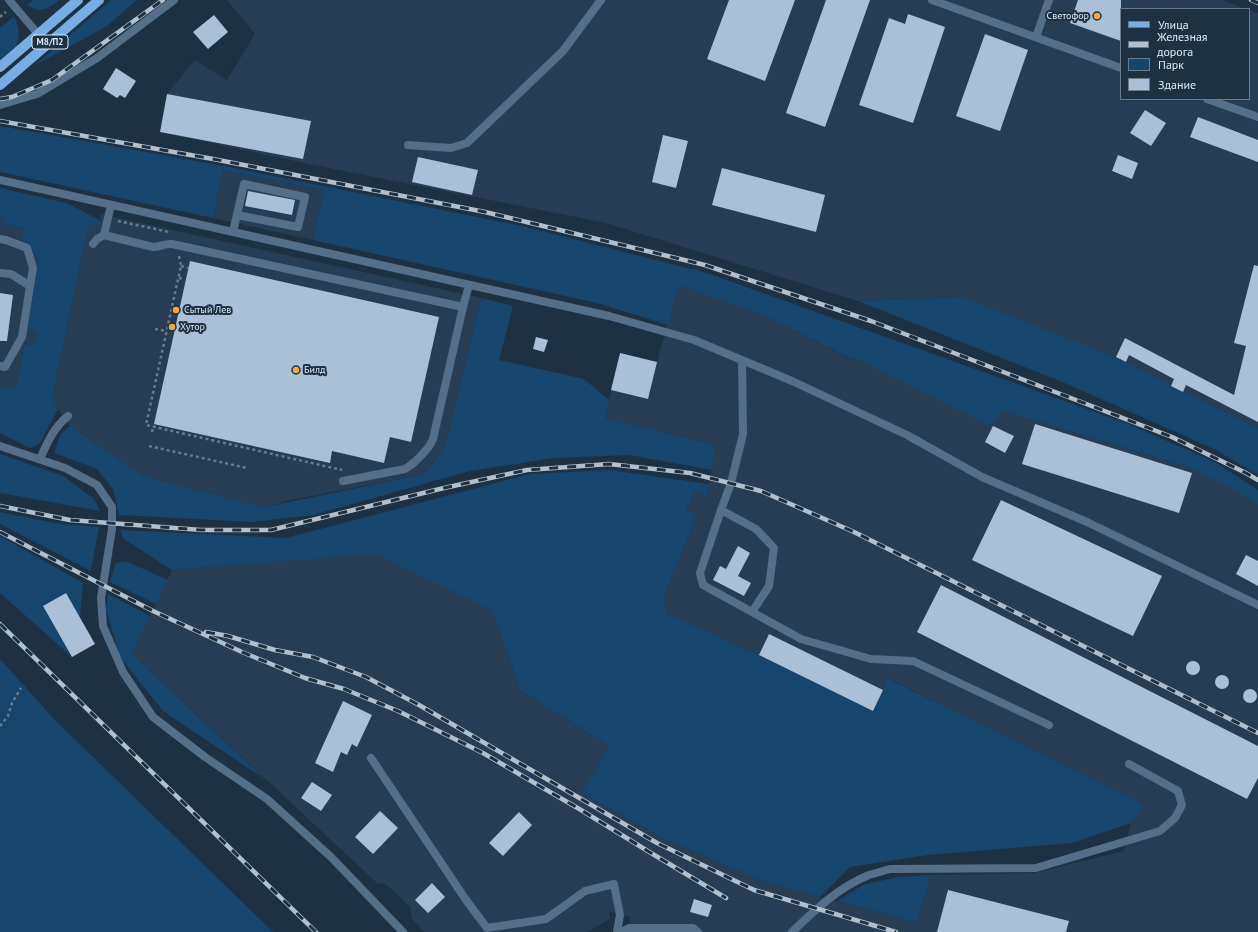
<!DOCTYPE html>
<meta charset="utf-8">
<style>
body{margin:0}
#map{position:relative;width:1258px;height:932px;overflow:hidden;background:#1e3143;font-family:"PT Sans",sans-serif}
canvas{display:block}
.legend{position:absolute;left:1120px;top:8px;width:130px;height:92px;box-sizing:border-box;background:#1e3143;border:1px solid #6a7b8a;margin:0;padding:5px 7px;list-style:none;font-size:12px;color:#dde9f5}
.legend li{display:flex;align-items:center;gap:8px;height:20px}
.legend b{width:20px;border:1px solid #6a7b8a}
</style>
<div id="map">
<canvas width="1258" height="932"></canvas>
<ul class="legend">
<li><b style="height:5px;background:#77ade3"></b>Улица</li>
<li><b style="height:5px;background:#b2c0cd"></b>Железная дорога</li>
<li><b style="height:11px;background:#16456e"></b>Парк</li>
<li><b style="height:11px;background:#a9c0d7"></b>Здание</li>
</ul>
</div>
<script>
const context = document.querySelector('canvas').getContext('2d');
context.lineJoin = 'round';
function paint(path, color) { context.fillStyle = color; context.fill(path, 'evenodd'); }
function stroke(path, color, width, dash) { context.strokeStyle = color; context.lineWidth = width; context.lineCap = dash ? 'butt' : 'round'; context.setLineDash(dash || []); context.stroke(path); }
function drawText(font, color, halo, rows, align = 'center') {
  context.font = font + ' "PT Sans",sans-serif'; context.lineWidth = 4; context.setLineDash([]); context.textBaseline = 'middle'; context.strokeStyle = halo; context.fillStyle = color; for (const [text, x, y, turn = 0] of rows) {
    context.save(); context.translate(x, y); context.rotate((+turn || 0) * Math.PI / 180); context.textAlign = isNaN(turn) ? turn : align; if (halo) context.strokeText(text, 0, 0); context.fillText(text, 0, 0); context.restore();
  }
}
paint(new Path2D(`
 M 227,0 L 1222,0 L 1246,9 L 1121,9 L 1121,99 L 1249,99 L 1249,10 L 1258,13 L 1258,428 L 1116,357 L 964,297 L 858,301 L 606,223 L 309,164 L 160,132 L 167,94 L 195,60 L 227,80 L 255,34 Z
 M 223,170 L 324,190 L 313,240 L 213,218 Z
 M 100,214 L 481,298 L 446,444 L 425,474 L 291,500 L 265,507 L 146,477 L 70,426 L 58,409 L 52,398 L 89,224 L 101,221 Z
 M 0,218 L 3,219 L 2,224 L 23,228 L 30,246 L 38,260 L 26,330 L 36,332 L 33,346 L 24,345 L 16,388 L 0,386 Z
 M 680,286 L 763,315 L 851,359 L 859,360 L 1003,411 L 1185,466 L 1240,493 L 1258,506 L 1258,932 L 629,932 L 630,917 L 620,915 L 609,911 L 610,919 L 587,932 L 424,932 L 412,919 L 410,907 L 386,884 L 377,883 L 132,654 L 172,570 L 375,553 L 493,611 L 520,690 L 609,746 L 582,793 L 661,837 L 762,881 L 917,923 L 931,875 L 1034,873 L 1124,851 L 1131,823 L 1143,804 L 888,678 L 883,690 L 873,711 L 759,655 L 667,613 L 664,597 L 697,515 L 686,511 L 695,491 L 707,497 L 715,445 L 605,418 L 620,353 L 657,362 L 675,297 Z`), '#273d54');
paint(new Path2D(`
 M 33,0 L 59,0 C 48,9 40,14 27,5 Z
 M 111,0 L 137,0 L 107,26 L 34,66 Z
 M 14,16 C 20,28 21,42 12,53 C 9,57 4,61 0,64 L 0,28 Z
 M 0,126 L 224,166 L 522,226 L 707,273 L 1126,423 L 1215,462 L 1258,490 L 1258,506 L 1240,493 L 1185,466 L 1003,411 L 989,425 L 859,360 L 852,359 L 763,315 L 680,286 L 675,297 L 668,325 L 597,303 L 313,240 L 324,190 L 223,170 L 213,218 L 0,172 Z
 M 0,188 L 67,203 L 101,221 L 97,225 L 89,225 L 86,238 L 52,398 L 58,409 L 40,443 L 36,446 L 30,448 L 0,433 L 0,386 L 16,388 L 24,345 L 33,346 L 36,332 L 26,330 L 38,260 L 30,246 L 22,239 L 23,228 L 2,224 L 3,219 L 0,218 Z
 M 964,297 L 1116,357 L 1258,428 L 1258,475 L 1214,449 L 1065,383 L 858,301 Z
 M 481,298 L 513,306 L 499,360 L 584,379 L 609,400 L 605,418 L 715,445 L 712,470 L 629,455 L 554,458 L 470,471 L 313,515 L 252,522 L 119,515 L 113,489 L 97,469 L 54,453 L 61,434 L 70,426 L 146,477 L 265,507 L 425,474 L 446,444 Z
 M 0,454 L 63,476 L 93,498 L 100,511 L 0,493 Z
 M 610,470 L 709,484 L 707,497 L 695,491 L 686,510 L 697,515 L 664,597 L 667,613 L 759,655 L 873,711 L 883,690 L 887,678 L 1144,804 L 1131,823 L 1072,843 L 928,855 L 850,867 L 820,897 L 762,881 L 661,837 L 582,793 L 609,746 L 520,690 L 493,611 L 375,554 L 172,570 L 124,539 L 120,530 L 286,538 L 530,474 Z
 M 0,512 L 59,524 L 99,527 L 91,571 L 0,524 Z
 M 0,536 L 83,583 L 80,618 L 66,593 L 43,606 L 72,657 L 0,593 Z
 M 126,561 L 168,580 L 156,604 L 110,582 L 116,563 Z
 M 108,594 L 150,616 L 132,654 L 266,780 L 163,711 L 120,657 L 106,609 Z
 M 0,659 L 55,720 L 273,932 L 0,932 Z
 M 931,875 L 917,923 L 837,901 L 863,885 L 897,877 Z`), '#16456e');
paint(new Path2D(`
 M 729,0 L 795,0 L 765,81 L 707,59 Z
 M 826,0 L 870,0 L 825,127 L 786,113 Z
 M 1078,0 L 1121,0 L 1121,41 L 1070,23 Z
 M 908,14 L 945,27 L 913,123 L 859,105 L 889,18 L 905,24 Z
 M 214,15 L 228,32 L 208,49 L 193,32 Z
 M 985,34 L 1028,50 L 1000,131 L 956,116 Z
 M 116,68 L 136,81 L 125,98 L 120,95 L 117,98 L 103,89 Z
 M 167,94 L 311,121 L 303,159 L 160,132 Z
 M 1145,110 L 1166,123 L 1151,146 L 1130,133 Z
 M 1198,117 L 1258,140 L 1258,162 L 1190,137 Z
 M 663,135 L 688,141 L 676,188 L 652,182 Z
 M 1118,155 L 1138,163 L 1132,179 L 1112,171 Z
 M 418,157 L 478,170 L 472,195 L 412,182 Z
 M 722,168 L 825,195 L 816,232 L 712,205 Z
 M 248,191 L 295,200 L 292,215 L 245,206 Z
 M 190,261 L 439,317 L 411,442 L 390,437 L 384,463 L 332,451 L 330,463 L 154,424 Z
 M 1254,265 L 1258,266 L 1258,422 L 1186,385 L 1183,392 L 1171,386 L 1174,379 L 1129,355 L 1126,362 L 1116,357 L 1125,338 L 1234,395 L 1246,346 L 1234,343 Z
 M 0,293 L 13,295 L 7,341 L 0,341 Z
 M 536,337 L 548,340 L 544,352 L 533,349 Z
 M 620,353 L 657,362 L 648,399 L 611,390 Z
 M 1035,424 L 1192,473 L 1179,513 L 1022,464 Z
 M 993,426 L 1014,436 L 1005,453 L 985,442 Z
 M 1001,500 L 1162,576 L 1133,636 L 972,560 Z
 M 738,546 L 750,553 L 738,576 L 751,583 L 744,596 L 713,580 L 720,566 L 726,569 Z
 M 1246,555 L 1258,561 L 1258,586 L 1236,574 Z
 M 941,585 L 1258,746 L 1258,778 L 1247,799 L 917,632 Z
 M 66,593 L 95,644 L 72,657 L 43,606 Z
 M 769,634 L 883,690 L 873,711 L 759,655 Z
 M1186 668a7 7 0 1 1 14 0a7 7 0 1 1-14 0Z
 M1215 682a7 7 0 1 1 14 0a7 7 0 1 1-14 0Z
 M1243 696a7 7 0 1 1 14 0a7 7 0 1 1-14 0Z
 M 343,701 L 372,715 L 357,747 L 352,744 L 347,755 L 341,752 L 333,772 L 315,763 Z
 M 312,782 L 332,795 L 321,811 L 301,798 Z
 M 380,811 L 398,828 L 373,854 L 355,837 Z
 M 519,812 L 532,825 L 503,856 L 489,843 Z
 M 432,883 L 445,897 L 428,913 L 415,900 Z
 M 948,890 L 1069,921 L 1066,932 L 937,932 Z
 M 694,899 L 712,905 L 708,917 L 690,912 Z`), '#a9c0d7');
stroke(new Path2D(`
 M 0,17 L 6,12
 M 118,221 L 169,232
 M 179,256 L 181,266 L 146,425 L 342,470
 M 181,266 L 188,268
 M 179,278 L 185,279
 M 155,329 L 167,331
 M 152,432 L 153,427
 M 149,446 L 247,468
 M 0,726 L 8,716 L 12,703 L 21,688`), '#6a7b8a', 2.5, [3, 3]);
stroke(new Path2D(`
 M 9,0 L 38,34 L 46,45
 M 932,0 L 1121,68
 M 1036,37 L 1049,0
 M 1207,99 L 1258,117
 M 0,105 L 37,94 L 97,58 L 174,0
 M 408,145 L 451,148 L 467,143 L 563,51 L 601,0
 M 0,180 L 609,316 L 694,340 L 792,381 L 907,435 L 982,477 L 1087,522 L 1258,605
 M 233,232 L 244,184 L 305,197 L 298,227 L 237,215
 M 104,235 L 153,247 C 161,247 164,243 172,244 L 463,307 L 433,439 C 429,449 415,463 405,469 L 343,481
 M 0,239 L 6,240 L 27,248 L 33,268 L 30,286
 M 93,244 L 97,239 L 104,235 L 111,205
 M 0,273 L 11,274 L 30,286 L 22,337 L 5,367 L 0,366
 M 463,307 L 469,285
 M 0,446 L 65,468 L 97,485 L 112,507 L 112,529 L 101,598 L 103,626 L 123,672 L 153,717 L 205,757 L 267,799 L 331,857 L 403,932
 M 40,459 C 47,443 54,427 68,416
 M 721,510 L 756,529 L 774,548 L 769,586 L 752,612 L 703,585 L 700,573 L 721,510 L 731,483 L 743,434 L 742,360
 M 752,612 L 801,639 L 871,659 L 913,661 L 1049,725
 M 371,758 L 466,900 L 487,928 L 546,919 L 585,891 L 614,884 L 620,915 L 617,932
 M 621,932 L 629,928 L 693,928 L 698,932
 M 792,932 C 815,910 839,887 869,875 C 876,873 883,871 890,869 L 1036,868 L 1160,831 L 1175,818 L 1182,805 L 1178,791 L 1129,764`), '#556f89', 8);
stroke(new Path2D(`
 M 0,67 L 78,0
 M 0,85 L 99,0`), '#77ade3', 10);
const rail = new Path2D(`
 M 1251,0 L 1258,3
 M 0,99 L 12,97 L 52,80 L 163,0
 M 0,121 L 213,159 L 485,212 L 705,265 L 871,321 L 1172,437 L 1246,473 L 1258,480
 M 0,506 L 70,520 L 201,530 L 271,530 L 444,488 L 527,470 L 609,464 L 690,473 L 761,491 L 854,532 L 1258,733
 M 0,532 L 153,611 L 242,652 L 305,678 L 344,689 L 398,711 L 483,753 L 581,810 L 651,853 L 726,898
 M 0,624 L 316,932
 M 206,632 L 228,636 L 275,650 L 313,657 L 366,677 L 419,705 L 657,843 L 754,890 L 896,932`);
stroke(rail, '#b2c0cd', 4.5);
stroke(rail, '#1e3143', 3, [9]);
for (const [x, y, r, color] of [
 [1097,16,4,"#f2a542"],
 [176,310,4,"#f2a542"],
 [172,327,4,"#f2a542"],
 [296,370,4,"#f2a542"]
]) { const dot = new Path2D(); dot.arc(x, y, r, 0, 2 * Math.PI); context.fillStyle = color; context.fill(dot); stroke(dot, '#1e3143', 1.5); }
for (const [x, y, w] of [
 [50,42,36]
]) { const box = new Path2D(); box.roundRect(x - w / 2, y - 7, w, 14, 3); context.fillStyle = '#1e3143'; context.fill(box); stroke(box, '#dde9f5', 1); }
drawText('bold 9px', '#dde9f5', null, [
 ["М8/П2",50,42]
]);
drawText('10px', '#dde9f5', '#1e3143', [
 ["Светофор",1089,16,"right"],
 ["Сытый Лев",184,310],
 ["Хутор",180,327],
 ["Билд",304,370]
], 'left');
</script>
